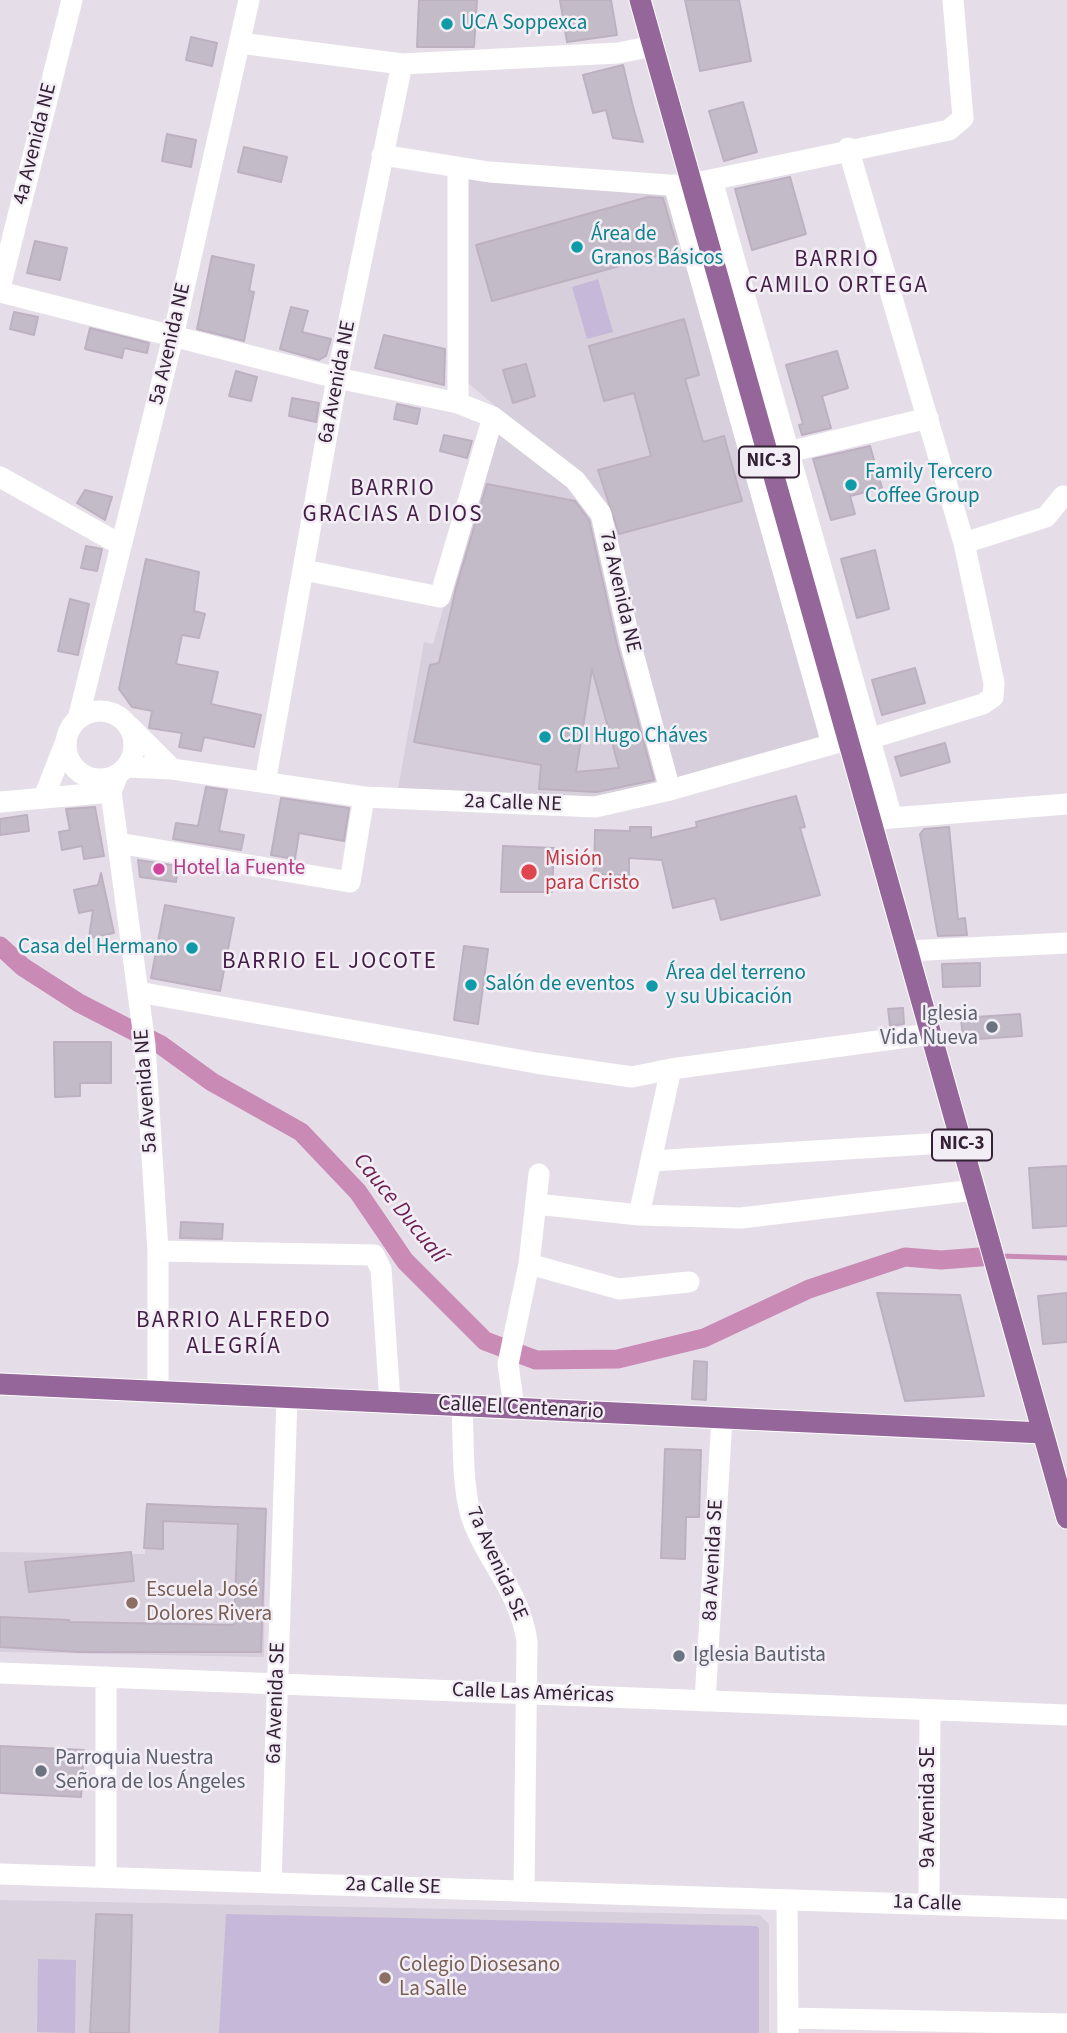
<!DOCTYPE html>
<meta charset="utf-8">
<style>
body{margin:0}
canvas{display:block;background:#e5dee8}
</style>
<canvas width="1067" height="2033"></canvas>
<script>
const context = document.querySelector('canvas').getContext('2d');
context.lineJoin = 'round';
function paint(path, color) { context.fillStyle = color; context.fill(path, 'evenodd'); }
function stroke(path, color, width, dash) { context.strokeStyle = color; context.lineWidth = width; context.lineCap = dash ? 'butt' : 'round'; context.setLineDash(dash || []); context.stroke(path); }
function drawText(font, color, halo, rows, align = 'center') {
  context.font = font + ' "Source Sans 3",sans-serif'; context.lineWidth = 5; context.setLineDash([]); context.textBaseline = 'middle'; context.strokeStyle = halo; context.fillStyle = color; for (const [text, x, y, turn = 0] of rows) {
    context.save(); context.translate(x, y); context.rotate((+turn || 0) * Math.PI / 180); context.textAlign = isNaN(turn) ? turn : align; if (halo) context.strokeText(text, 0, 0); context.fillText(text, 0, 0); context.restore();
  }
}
paint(new Path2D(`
 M 465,176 L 668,190 L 825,744 L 595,804 L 397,795 L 424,642 L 433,644 L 500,410 L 468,383 Z
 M 146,1505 L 266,1507 L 264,1657 L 0,1652 L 0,1552 L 145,1554 Z
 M 0,1900 L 760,1915 L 769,1924 L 769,2033 L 0,2033 Z`), '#d8cfdc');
paint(new Path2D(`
 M 598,279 L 613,332 L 587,339 L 572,287 Z
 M 226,1914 L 756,1926 L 759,1928 L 759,2033 L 219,2033 Z
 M 38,1959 L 76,1960 L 75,2033 L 37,2032 Z`), '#c6b8d8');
stroke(new Path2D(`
 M 1000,1256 L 1067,1258`), '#ca8ab6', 5);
stroke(new Path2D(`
 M 0,946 L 23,967 L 79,1003 L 161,1045 L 212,1082 L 301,1132 L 358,1192 L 405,1261 L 485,1341 L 536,1360 L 618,1359 L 704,1338 L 809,1289 L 905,1257 L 941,1260 L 993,1256`), '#ca8ab6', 19);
const building = new Path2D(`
 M 419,0 L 477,0 L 474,47 L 417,47 Z
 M 560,0 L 611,0 L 617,35 L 567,42 Z
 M 685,0 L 739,0 L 751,61 L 700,71 Z
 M 191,37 L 217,43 L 212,66 L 186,60 Z
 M 623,65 L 632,103 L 643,142 L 613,138 L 606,110 L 593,113 L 583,75 Z
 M 743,102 L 757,152 L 724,161 L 709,111 Z
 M 167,134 L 196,140 L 191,167 L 162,161 Z
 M 244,147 L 287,157 L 281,182 L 238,172 Z
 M 790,177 L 806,234 L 752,250 L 735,189 Z
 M 648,197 L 663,198 L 678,250 L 492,301 L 476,245 Z
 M 35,241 L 67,248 L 60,280 L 27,273 Z
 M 212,256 L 254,265 L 249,291 L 254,292 L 244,341 L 197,329 Z
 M 291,307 L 308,311 L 302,332 L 331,339 L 326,356 L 319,360 L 280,349 Z
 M 14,312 L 38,317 L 34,335 L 10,329 Z
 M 684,319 L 699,375 L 685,379 L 703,442 L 724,436 L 742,501 L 619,534 L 598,470 L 651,456 L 634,393 L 604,401 L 589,346 Z
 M 90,328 L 149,343 L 147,353 L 124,348 L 122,358 L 85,349 Z
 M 384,335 L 445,349 L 444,385 L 375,368 Z
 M 837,351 L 848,388 L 822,396 L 831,428 L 802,435 L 799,425 L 803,424 L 786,365 Z
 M 526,364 L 535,396 L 513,403 L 503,370 Z
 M 236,371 L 257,377 L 251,401 L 229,396 Z
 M 292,398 L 319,403 L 316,422 L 289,416 Z
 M 397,404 L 420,409 L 417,424 L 394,419 Z
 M 444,435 L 472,441 L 467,458 L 440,451 Z
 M 870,446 L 882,488 L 850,496 L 855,514 L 831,520 L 813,459 Z
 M 487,484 L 575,501 L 589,520 L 617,645 L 654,780 L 597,792 L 539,789 L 541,765 L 414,742 L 430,665 L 439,663 L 456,588 ZM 592,669 L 619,768 L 576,772 Z
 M 85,490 L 112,497 L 105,520 L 77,503 Z
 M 86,546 L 102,549 L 97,571 L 81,568 Z
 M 875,550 L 889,609 L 857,618 L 841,559 Z
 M 146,559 L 199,572 L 194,611 L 205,614 L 199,638 L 182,635 L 176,664 L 218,672 L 211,704 L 261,715 L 254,747 L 204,737 L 201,751 L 179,747 L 182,733 L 149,728 L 152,711 L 132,707 L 119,689 Z
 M 70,599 L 89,604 L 78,655 L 58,651 Z
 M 915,668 L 925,703 L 882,715 L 872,680 Z
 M 945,743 L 950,762 L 901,776 L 895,757 Z
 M 206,787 L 227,790 L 219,831 L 244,835 L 241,850 L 173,839 L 176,823 L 198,826 Z
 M 796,796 L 805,827 L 800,828 L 820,895 L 721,920 L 715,898 L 673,908 L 662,860 L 629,858 L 629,875 L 594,874 L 595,830 L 630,831 L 630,827 L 651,827 L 651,838 L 697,827 L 696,822 Z
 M 281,798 L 349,808 L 344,841 L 299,833 L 295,859 L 271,855 Z
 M 95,807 L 104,856 L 84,859 L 82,846 L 62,850 L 59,832 L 70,830 L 66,809 Z
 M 27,815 L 29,831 L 0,835 L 0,819 Z
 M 949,827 L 958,919 L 965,918 L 967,935 L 938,936 L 920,834 L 924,829 Z
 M 503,846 L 554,848 L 552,892 L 501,892 Z
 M 138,860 L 178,866 L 176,882 L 140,877 Z
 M 101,873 L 114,933 L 89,938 L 93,910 L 79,913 L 74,890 L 98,885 Z
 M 165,905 L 234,918 L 220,991 L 151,978 Z
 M 464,946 L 488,949 L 478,1024 L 454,1020 Z
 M 980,963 L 980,986 L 943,987 L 942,964 Z
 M 903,1008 L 904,1024 L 890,1026 L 888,1009 Z
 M 1020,1014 L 1022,1036 L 963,1040 L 961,1018 Z
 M 54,1042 L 111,1042 L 111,1083 L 80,1083 L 80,1096 L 55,1097 Z
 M 1067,1166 L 1067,1226 L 1033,1228 L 1029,1168 Z
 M 181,1222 L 223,1224 L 222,1239 L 180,1238 Z
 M 877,1293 L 960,1295 L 984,1396 L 905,1401 Z
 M 1067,1293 L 1067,1342 L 1043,1344 L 1038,1296 Z
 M 694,1361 L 707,1362 L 706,1400 L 692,1399 Z
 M 665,1449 L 701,1450 L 699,1517 L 686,1517 L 685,1559 L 661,1558 Z
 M 147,1504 L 266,1509 L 261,1652 L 79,1652 L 0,1647 L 0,1617 L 69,1620 L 69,1622 L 234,1625 L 238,1524 L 163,1521 L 163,1549 L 144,1548 Z
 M 131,1552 L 134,1581 L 29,1592 L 25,1562 Z
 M 0,1746 L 84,1750 L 81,1797 L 0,1793 Z
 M 96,1914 L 132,1915 L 129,2033 L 90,2033 Z`);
paint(building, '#c4bbc8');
stroke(building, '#bdb1c1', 2);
const major = new Path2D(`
 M 640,0 L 1067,1518
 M 0,1384 L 1043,1433`);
stroke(major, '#fff', 23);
stroke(new Path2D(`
 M 240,43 L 402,64 L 618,53 L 653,46
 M 848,148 L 964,543 L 994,683 L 993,697 L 983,704 L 849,745
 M 382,155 L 489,172 L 682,186 L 949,130 L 963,118 L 953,0
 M 458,168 L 458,403
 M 712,180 L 892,818
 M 674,185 L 832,744
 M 0,288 L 72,0
 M 0,292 L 337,378 L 458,403 L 493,417 L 575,480 L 601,514 L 630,642 L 670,790
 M 776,455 L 928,418
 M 0,477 L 121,545
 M 964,543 L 1046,517 L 1063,496
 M 304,570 L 440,597 L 493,417
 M66 745a34 34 0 1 1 68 0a34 34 0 1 1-68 0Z
 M 78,719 L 173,337 L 249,0
 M 129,726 L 172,769
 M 127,767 L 172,769 L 364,797 L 595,807 L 670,790 L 847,740
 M 118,774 L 111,792 L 145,1045 L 158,1251 L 158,1391
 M 265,783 L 337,378 L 402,64
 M 44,797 L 66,741
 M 0,802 L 111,792
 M 879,819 L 1067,804
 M 118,843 L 350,882 L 364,797
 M 907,951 L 1067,943
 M 138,992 L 536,1063 L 632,1077 L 671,1069 L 930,1034
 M 651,1161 L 961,1142
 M 536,1204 L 639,1215 L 671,1069
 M 639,1215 L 741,1218 L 974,1190
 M 158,1251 L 374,1255 L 381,1269 L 390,1402
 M 529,1264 L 619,1289 L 689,1282
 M 462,1406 C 464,1441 461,1492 474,1524 C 492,1568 519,1591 527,1641 L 524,1891
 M 514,1408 L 508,1364 L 529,1264 L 539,1174
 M 0,1673 L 1067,1715
 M 705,1701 L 722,1418
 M 0,1874 L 1067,1909
 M 106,1877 L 106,1677
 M 271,1882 L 287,1398
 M 787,1900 L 788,2033
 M 929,1904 L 930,1710
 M 788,2018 L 1067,2024`), '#fff', 21);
stroke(major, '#95669a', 21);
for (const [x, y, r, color] of [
 [447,24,7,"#0f9aa8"],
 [577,247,7,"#0f9aa8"],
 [851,485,7,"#0f9aa8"],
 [545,737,7,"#0f9aa8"],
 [159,869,7,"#d1479c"],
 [529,872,9,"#e0444e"],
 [192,948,7,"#0f9aa8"],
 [471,985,7,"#0f9aa8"],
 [652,986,7,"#0f9aa8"],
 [992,1027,7,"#6b7280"],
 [132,1603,7,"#8d6e63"],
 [679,1656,7,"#6b7280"],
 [41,1771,7,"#6b7280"],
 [385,1978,7,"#8d6e63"]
]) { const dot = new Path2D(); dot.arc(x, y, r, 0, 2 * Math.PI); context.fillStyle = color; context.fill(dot); stroke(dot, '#f3eef5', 2.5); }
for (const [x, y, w] of [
 [769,462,60],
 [962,1145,60]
]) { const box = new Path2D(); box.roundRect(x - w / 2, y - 15.5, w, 31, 5); context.fillStyle = '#f3eef5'; context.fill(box); stroke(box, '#342136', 2); }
drawText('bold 19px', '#342136', null, [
 ["NIC-3",769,462],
 ["NIC-3",962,1145]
]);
drawText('21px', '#0d838f', '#f3eef5', [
 ["UCA Soppexca",461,24],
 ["Área de",591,235],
 ["Granos Básicos",591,259],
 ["Family Tercero",865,473],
 ["Coffee Group",865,497],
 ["CDI Hugo Cháves",559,737],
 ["Casa del Hermano",178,948,"right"],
 ["Área del terreno",666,974],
 ["y su Ubicación",666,998],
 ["Salón de eventos",485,985]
], 'left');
drawText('21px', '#342136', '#f3eef5', [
 ["4a Avenida NE",36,144,-76],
 ["5a Avenida NE",171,344,-77],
 ["6a Avenida NE",338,382,-79],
 ["7a Avenida NE",619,592,77],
 ["2a Calle NE",513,804,2],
 ["5a Avenida NE",147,1091,-94],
 ["Calle El Centenario",521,1409,3],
 ["8a Avenida SE",714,1560,-87],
 ["7a Avenida SE",496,1564,66],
 ["Calle Las Américas",533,1694,2],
 ["6a Avenida SE",277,1703,-88],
 ["9a Avenida SE",929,1807,-90],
 ["2a Calle SE",393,1887,2],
 ["1a Calle",927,1904,2]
]);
drawText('21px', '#be3a42', '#f3eef5', [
 ["Misión",545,860],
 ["para Cristo",545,884]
], 'left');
drawText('21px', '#b23c85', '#f3eef5', [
 ["Hotel la Fuente",173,869]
], 'left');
drawText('21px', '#5b616d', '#f3eef5', [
 ["Iglesia",978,1015,"right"],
 ["Vida Nueva",978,1039,"right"],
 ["Iglesia Bautista",693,1656],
 ["Parroquia Nuestra",55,1759],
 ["Señora de los Ángeles",55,1783]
], 'left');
drawText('21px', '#785e54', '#f3eef5', [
 ["Escuela José",146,1591],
 ["Dolores Rivera",146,1615],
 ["Colegio Diosesano",399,1966],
 ["La Salle",399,1990]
], 'left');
context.letterSpacing = '2px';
drawText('23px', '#431f46', '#f3eef5', [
 ["BARRIO",837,261],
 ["CAMILO ORTEGA",837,287],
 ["BARRIO",393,490],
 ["GRACIAS A DIOS",393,516],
 ["BARRIO EL JOCOTE",330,963],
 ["BARRIO ALFREDO",234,1322],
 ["ALEGRÍA",234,1348]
]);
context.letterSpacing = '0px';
drawText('italic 23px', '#6c2154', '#f3eef5', [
 ["Cauce Ducualí",399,1209,51]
]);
</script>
